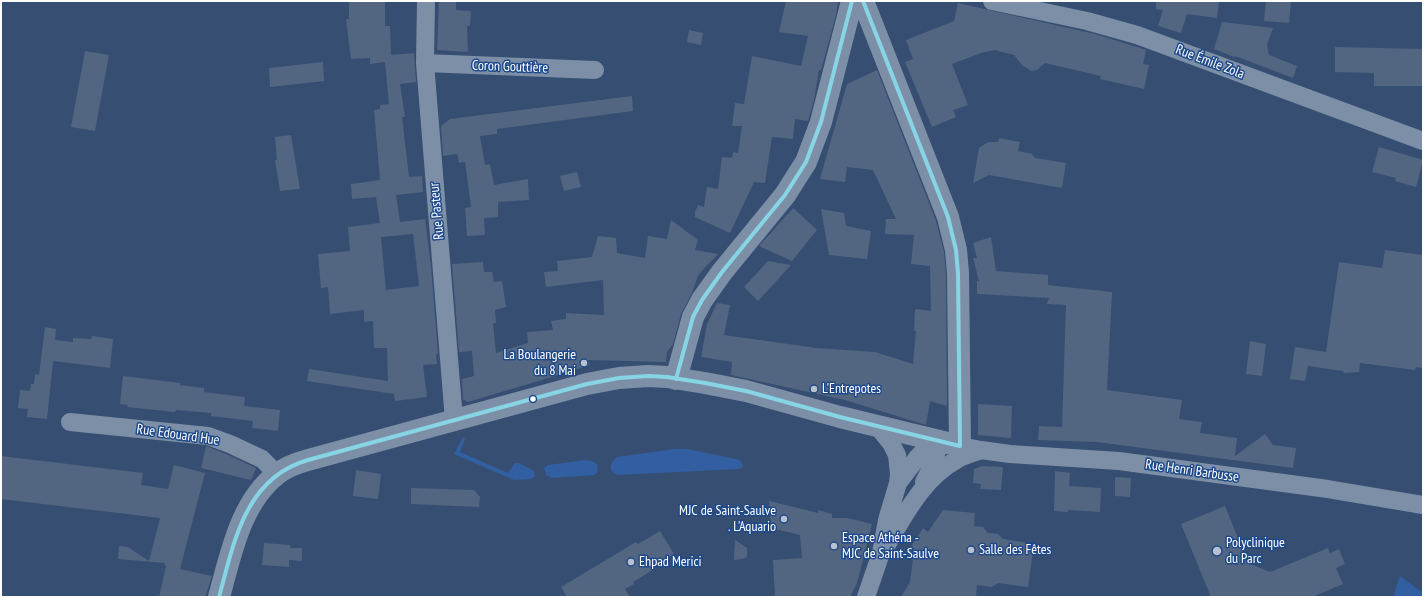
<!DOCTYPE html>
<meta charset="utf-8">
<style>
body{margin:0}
#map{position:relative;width:1424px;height:598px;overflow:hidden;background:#364e72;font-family:"PT Sans Narrow",sans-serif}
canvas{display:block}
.frame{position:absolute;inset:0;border:2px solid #fff;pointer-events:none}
</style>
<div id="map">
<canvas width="1424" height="598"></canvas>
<div class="frame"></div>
</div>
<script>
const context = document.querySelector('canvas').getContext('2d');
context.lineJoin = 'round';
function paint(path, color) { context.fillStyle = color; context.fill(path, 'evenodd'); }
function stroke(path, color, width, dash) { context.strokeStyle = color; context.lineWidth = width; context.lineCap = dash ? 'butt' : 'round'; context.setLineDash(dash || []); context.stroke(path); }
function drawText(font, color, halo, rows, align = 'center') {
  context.font = font + ' "PT Sans Narrow",sans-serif'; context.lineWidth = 3; context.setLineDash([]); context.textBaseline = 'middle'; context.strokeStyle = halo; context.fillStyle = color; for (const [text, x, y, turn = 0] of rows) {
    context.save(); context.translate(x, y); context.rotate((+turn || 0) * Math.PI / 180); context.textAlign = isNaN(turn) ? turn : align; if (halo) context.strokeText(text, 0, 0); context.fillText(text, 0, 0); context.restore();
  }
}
paint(new Path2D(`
 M 463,437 L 465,439 L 460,452 L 508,473 L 515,463 L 519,463 L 534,471 L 535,476 L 531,479 L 514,480 L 454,454 Z
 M 675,449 L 687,449 L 740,460 L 743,465 L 742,467 L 739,469 L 617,475 C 607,470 610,463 617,457 Z
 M 586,460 L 592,461 L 598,465 L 597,473 L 594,475 L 552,478 L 546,475 L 544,468 L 548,465 Z
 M 1400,576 L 1423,593 L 1423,597 L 1393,597 Z`), '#325fa2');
paint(new Path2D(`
 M 349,1 L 385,1 L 385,26 L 390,26 L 391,55 L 414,53 L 416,82 L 400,84 L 405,117 L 402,117 L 409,177 L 422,176 L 423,192 L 396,195 L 400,222 L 425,219 L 431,266 L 438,354 L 436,354 L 437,364 L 423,365 L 427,397 L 395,401 L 394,394 L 307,381 L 309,369 L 388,381 L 387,348 L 374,348 L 373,321 L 364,322 L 364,310 L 330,314 L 328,287 L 321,288 L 318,254 L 350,251 L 348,227 L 380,223 L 376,197 L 352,199 L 351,184 L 380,180 L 374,110 L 380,109 L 380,105 L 389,104 L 385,62 L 370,64 L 370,58 L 351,59 L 346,19 L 349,19 ZM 413,234 L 419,286 L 386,290 L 381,237 Z
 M 439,1 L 456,1 L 456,10 L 471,11 L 470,26 L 467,26 L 468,52 L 437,50 Z
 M 786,1 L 838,1 L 836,15 L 821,70 L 819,70 L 814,100 L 808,121 L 795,119 L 793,139 L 772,137 L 765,183 L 754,182 L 730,233 L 695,217 L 695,212 L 698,205 L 704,207 L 707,187 L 718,189 L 722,157 L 732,158 L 733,152 L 738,153 L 742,126 L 732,126 L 735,103 L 744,104 L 752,56 L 801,66 L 808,36 L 779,32 Z
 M 1156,1 L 1219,1 L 1217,18 L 1187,14 L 1181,33 L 1158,26 L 1163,10 L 1156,9 Z
 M 1266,1 L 1291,1 L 1289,23 L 1264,21 Z
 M 958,3 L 1095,34 L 1146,50 L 1143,64 L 1149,65 L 1144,89 L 1100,79 L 1101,76 L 1045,63 L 1037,70 L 1031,71 L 1022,65 L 1014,55 L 995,50 L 981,53 L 952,64 L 968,105 L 953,110 L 956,117 L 932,127 L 905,62 L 913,59 L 906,40 L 954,21 Z
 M 1222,22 L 1273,28 L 1267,45 L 1269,55 L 1297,66 L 1293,78 L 1235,56 L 1234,57 L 1214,49 Z
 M 689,30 L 703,33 L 701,45 L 687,42 Z
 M 1335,47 L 1423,49 L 1423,86 L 1374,86 L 1374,73 L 1335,72 Z
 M 85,51 L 109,55 L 95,131 L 71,127 Z
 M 323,62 L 324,81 L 270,87 L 269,68 Z
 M 877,70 L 936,221 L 944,252 L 946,274 L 947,406 L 930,401 L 926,425 L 845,400 L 731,375 L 732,362 L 701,357 L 707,324 L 717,303 L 730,305 L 724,335 L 817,348 L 875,352 L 913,364 L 916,331 L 914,331 L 915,309 L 931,311 L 930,266 L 911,264 L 914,235 L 885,234 L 886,219 L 896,219 L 873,170 L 847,167 L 845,182 L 820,179 L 847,84 Z
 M 632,96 L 633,111 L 497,129 L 497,134 L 480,136 L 485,165 L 490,164 L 494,185 L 528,179 L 529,200 L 498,202 L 498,217 L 484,218 L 485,235 L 467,236 L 465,208 L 471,207 L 465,162 L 459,163 L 457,154 L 443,156 L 441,126 L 450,119 Z
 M 291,135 L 300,189 L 280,191 L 275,160 L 277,160 L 275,137 Z
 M 999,138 L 1020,142 L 1018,151 L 1032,154 L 1035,158 L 1066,163 L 1062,188 L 989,175 L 973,183 L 979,148 L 988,142 L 998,142 Z
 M 1379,147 L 1423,160 L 1416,187 L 1395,181 L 1396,178 L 1372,172 Z
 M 577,172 L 581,187 L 564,191 L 560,176 Z
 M 793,208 L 817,230 L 792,261 L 759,246 Z
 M 821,209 L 844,213 L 846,226 L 871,231 L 867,259 L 829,255 Z
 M 671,220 L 698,240 L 695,250 L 718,254 L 698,275 L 692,293 L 681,314 L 673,344 L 667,352 L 666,362 L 588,360 L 590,365 L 555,376 L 468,402 L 463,399 L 462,379 L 474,376 L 472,351 L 459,352 L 452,264 L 483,262 L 484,272 L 492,272 L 494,282 L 502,281 L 506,307 L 495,310 L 496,323 L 493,323 L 496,353 L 528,343 L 527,332 L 553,330 L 551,321 L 566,319 L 566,313 L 604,315 L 603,280 L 546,287 L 544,272 L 558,271 L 557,261 L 592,257 L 598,236 L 616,238 L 617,253 L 645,258 L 648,236 L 667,239 Z
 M 991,237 L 996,271 L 1048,275 L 1048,285 L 1112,292 L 1107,390 L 1182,400 L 1179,419 L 1202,422 L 1200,433 L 1237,438 L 1235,456 L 1265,434 L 1273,445 L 1296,448 L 1293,468 L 1097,442 L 1038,440 L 1039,426 L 1062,427 L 1066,305 L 1047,304 L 1049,298 L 977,294 L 977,281 L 979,281 L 973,258 L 977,258 L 973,243 Z
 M 1385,250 L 1423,255 L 1423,368 L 1416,367 L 1415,370 L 1360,363 L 1359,372 L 1344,373 L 1343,371 L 1308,366 L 1305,381 L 1290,379 L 1295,347 L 1326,352 L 1339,262 L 1382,268 Z
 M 768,261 L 791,265 L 758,301 L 744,287 Z
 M 45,327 L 56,329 L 55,340 L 73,342 L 73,338 L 91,339 L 92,336 L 113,339 L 110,368 L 53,361 L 47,419 L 27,417 L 28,409 L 18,408 L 20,390 L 30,391 L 31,384 L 34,384 L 35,374 L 39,375 Z
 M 1250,341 L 1266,344 L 1262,376 L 1246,374 Z
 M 123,376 L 180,383 L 180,385 L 204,388 L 204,392 L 245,397 L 244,406 L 280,410 L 278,431 L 252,428 L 253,421 L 211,416 L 211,413 L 176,410 L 175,412 L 127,407 L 128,405 L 120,404 Z
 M 978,404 L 1012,406 L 1011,438 L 978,435 Z
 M 206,446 L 226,454 L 256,468 L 251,480 L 201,468 Z
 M 1,456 L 143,473 L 141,485 L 168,489 L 174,465 L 205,473 L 180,569 L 212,576 L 205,597 L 159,597 L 166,566 L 164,565 L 165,563 L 118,559 L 119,546 L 128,547 L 149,561 L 160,518 L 1,499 Z
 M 982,466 L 1003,467 L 1001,490 L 980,489 L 981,484 L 973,483 L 974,469 Z
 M 356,470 L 381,474 L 378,499 L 353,496 Z
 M 1055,471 L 1070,473 L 1069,486 L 1101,488 L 1100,512 L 1068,510 L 1068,512 L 1054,511 Z
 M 1115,477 L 1131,478 L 1130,497 L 1115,496 Z
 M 411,488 L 474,490 L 480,497 L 479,507 L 411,504 Z
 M 769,501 L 818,513 L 818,510 L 832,514 L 832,518 L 847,518 L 872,524 L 857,583 L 850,597 L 775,597 L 773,560 L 802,558 L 800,535 L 771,528 Z
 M 1225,506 L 1248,563 L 1270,572 L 1328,548 L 1330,553 L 1339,549 L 1345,564 L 1336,568 L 1343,584 L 1312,597 L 1211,597 L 1181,524 Z
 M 943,510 L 975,513 L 974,526 L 983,527 L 988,533 L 998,534 L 1003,539 L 1034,544 L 1028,587 L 998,583 L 992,587 L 977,585 L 976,597 L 901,597 L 910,582 L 913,559 L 906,555 L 923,528 L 928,532 Z
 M 660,531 L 674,554 L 652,567 L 653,570 L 633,582 L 634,584 L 625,589 L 630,597 L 567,597 L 561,587 L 636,542 L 638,544 Z
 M 735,540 L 747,548 L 747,557 L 742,559 L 734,560 Z
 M 264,543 L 290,545 L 290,548 L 302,548 L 302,561 L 289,560 L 289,567 L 262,565 Z`), '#526682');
stroke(new Path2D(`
 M 426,1 L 425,63 L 454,420
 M 992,1 L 1087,21 L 1137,35 L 1423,141
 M 425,63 L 595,70
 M 70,422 L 208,436 L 230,444 L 262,459 L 277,474
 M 960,446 L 981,450 L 1010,454 L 1119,461 L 1328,489 L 1423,505
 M 924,482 L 933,464 L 940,441
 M 898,483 L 917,458 L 934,440
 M 886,546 C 906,513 923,478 958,459 C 965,455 973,453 981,450
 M 866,597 L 881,553 L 887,520 L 898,483 L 899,474 L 897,455 L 891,443 L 878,427`), '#7d8fa7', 18);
stroke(new Path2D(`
 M 676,379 L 693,317 L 702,300 L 722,272 L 785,195 L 806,162 L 821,122 L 852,1
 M 219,597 C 231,554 240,503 277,474 C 286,467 297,463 308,460 L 587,384 L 619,378 L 648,376 L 667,377 L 705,383 L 746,391 L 840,417 L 960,446 L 958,273 L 956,250 L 948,217 L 863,1`), '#7d8fa7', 22);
stroke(new Path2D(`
 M 676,379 L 693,317 L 702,300 L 722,272 L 785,195 L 806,162 L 821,122 L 852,1
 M 219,597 C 234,542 245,478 308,460 L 587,384 L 619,378 L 648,376 L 667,377 L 705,383 L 746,391 L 840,417 L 960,446 L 958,273 L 956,250 L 948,217 L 863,1`), '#87d4e5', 4);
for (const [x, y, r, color] of [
 [584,363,4,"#b9c1ce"],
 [814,389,4,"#b9c1ce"],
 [533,399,3.5,"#fff"],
 [784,519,4,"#b9c1ce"],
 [834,546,4,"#b9c1ce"],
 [971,550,4,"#b9c1ce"],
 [1217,551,5,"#b9c1ce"],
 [631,562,4,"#b9c1ce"]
]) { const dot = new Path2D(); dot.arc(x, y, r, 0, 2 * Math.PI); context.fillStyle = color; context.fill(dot); stroke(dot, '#1e498b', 1.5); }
drawText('14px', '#fff', '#1e498b', [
 ["Rue Émile Zola",1210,62,21],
 ["Coron Gouttière",510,67,2],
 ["Rue Pasteur",437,211,-95],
 ["Rue Edouard Hue",178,435,8],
 ["Rue Henri Barbusse",1192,471,8]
]);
drawText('14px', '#fff', '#1e498b', [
 ["La Boulangerie",576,355,"right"],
 ["du 8 Mai",576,371,"right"],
 ["L'Entrepotes",822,389],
 ["MJC de Saint-Saulve",776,511,"right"],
 [". L'Aquario",776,527,"right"],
 ["Espace Athéna -",842,538],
 ["MJC de Saint-Saulve",842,554],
 ["Polyclinique",1226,543],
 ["du Parc",1226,559],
 ["Salle des Fêtes",979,550],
 ["Ehpad Merici",639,562]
], 'left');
</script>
